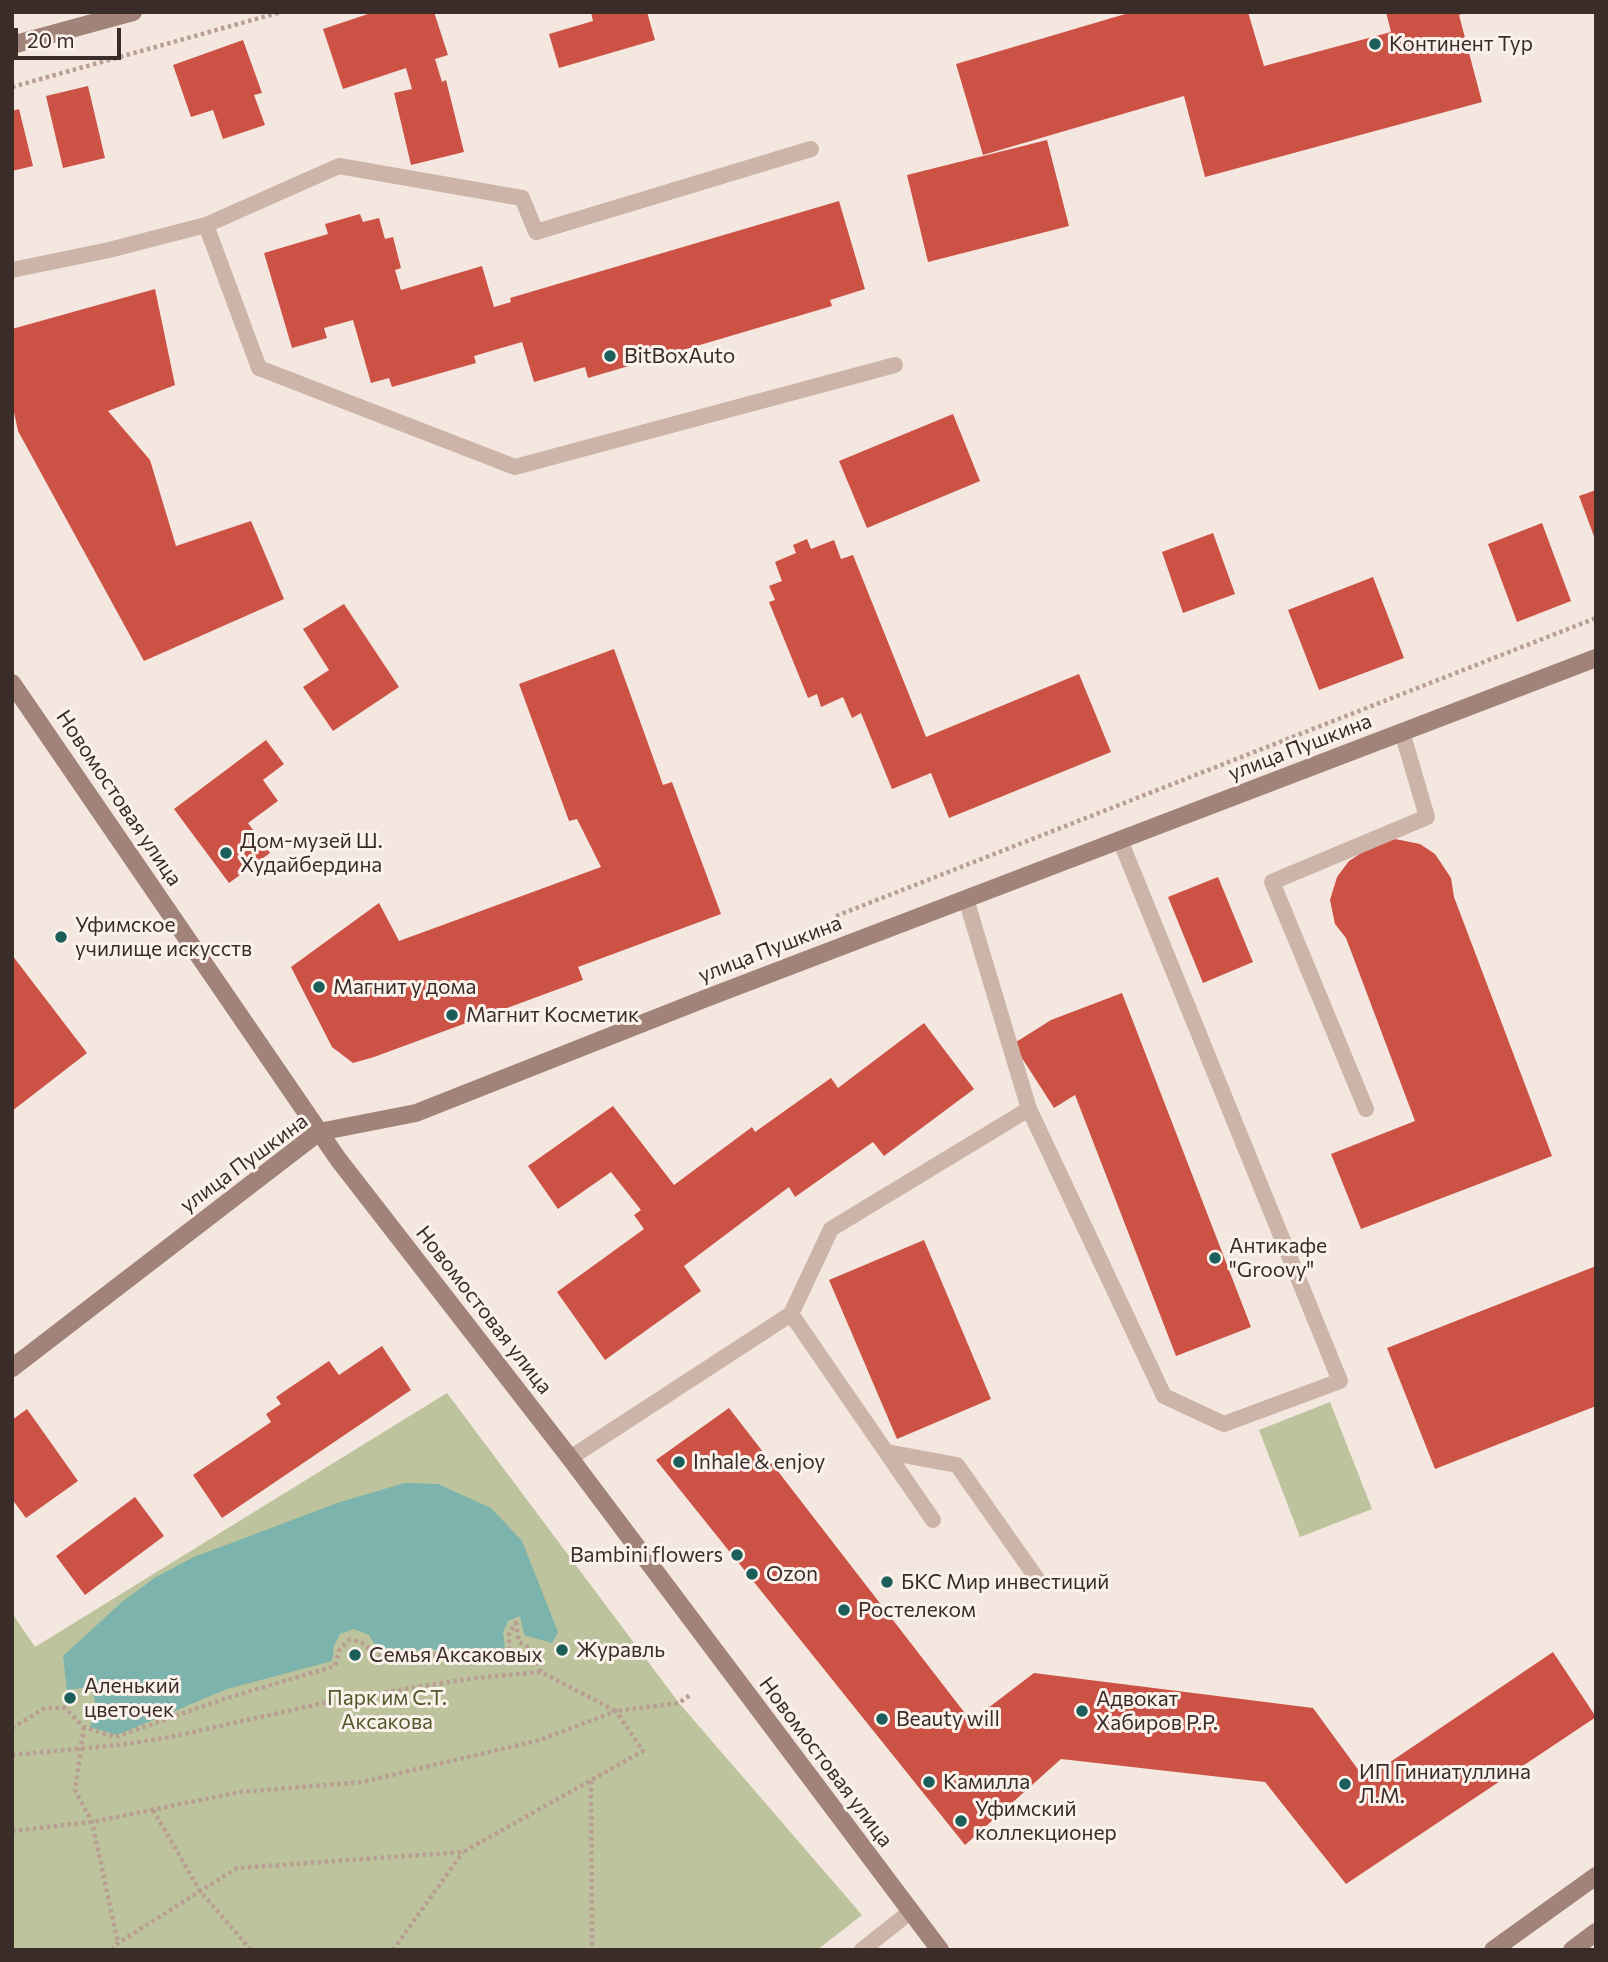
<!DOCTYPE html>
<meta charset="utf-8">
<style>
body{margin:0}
#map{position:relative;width:1608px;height:1962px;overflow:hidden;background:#f4e7df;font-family:Commissioner,sans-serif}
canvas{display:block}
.frame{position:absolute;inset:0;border:14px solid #3a2c29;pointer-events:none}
.scale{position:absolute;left:14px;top:28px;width:107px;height:32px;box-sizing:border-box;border:4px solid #3a2c29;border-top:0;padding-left:9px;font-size:21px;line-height:24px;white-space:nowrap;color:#3a2c29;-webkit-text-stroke:5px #fbf2ec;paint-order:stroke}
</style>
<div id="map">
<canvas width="1608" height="1962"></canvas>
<div class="frame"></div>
<div class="scale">20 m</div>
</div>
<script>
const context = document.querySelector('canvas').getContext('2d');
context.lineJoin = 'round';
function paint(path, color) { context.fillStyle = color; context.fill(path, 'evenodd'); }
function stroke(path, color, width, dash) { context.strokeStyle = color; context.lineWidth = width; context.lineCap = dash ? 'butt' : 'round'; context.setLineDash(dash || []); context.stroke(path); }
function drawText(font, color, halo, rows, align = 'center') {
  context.font = font + ' Commissioner,sans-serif'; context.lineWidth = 6; context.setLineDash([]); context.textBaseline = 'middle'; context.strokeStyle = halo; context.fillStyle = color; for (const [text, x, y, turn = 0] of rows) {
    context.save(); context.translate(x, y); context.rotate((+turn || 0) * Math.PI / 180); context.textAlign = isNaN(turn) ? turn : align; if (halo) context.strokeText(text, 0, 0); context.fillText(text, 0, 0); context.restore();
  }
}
paint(new Path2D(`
 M 447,1393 L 679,1703 L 862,1915 L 817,1950 L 12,1950 L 12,1613 L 35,1647 Z
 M 1330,1402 L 1372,1509 L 1300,1537 L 1259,1430 Z`), '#bdc49d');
paint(new Path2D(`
 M 405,1483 L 438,1484 L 491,1508 L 522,1541 L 558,1632 L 552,1643 L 524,1635 L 520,1616 L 508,1621 L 503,1632 L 505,1648 L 379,1651 L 369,1635 L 354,1629 L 340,1634 L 334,1646 L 332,1661 L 227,1689 L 117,1735 L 90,1727 L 96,1706 L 93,1693 L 83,1688 L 67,1690 L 63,1656 L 123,1601 L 156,1577 L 194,1557 L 340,1502 Z`), '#7cb3ad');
paint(new Path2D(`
 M 374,12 L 434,12 L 448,55 L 435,59 L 442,82 L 446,80 L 464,152 L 411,165 L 394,93 L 412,89 L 406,68 L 343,89 L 323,29 Z
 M 591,12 L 647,12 L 655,40 L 559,68 L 549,34 L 593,21 Z
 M 1132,12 L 1248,12 L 1264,66 L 1391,32 L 1386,12 L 1467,12 L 1459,15 L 1482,102 L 1205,177 L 1184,96 L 983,155 L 956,64 Z
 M 243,40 L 262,93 L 254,95 L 265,125 L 223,139 L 213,110 L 191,117 L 173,65 Z
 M 88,86 L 105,158 L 63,168 L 46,96 Z
 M 19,109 L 33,166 L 12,171 L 12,111 Z
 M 1047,140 L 1069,226 L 928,262 L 907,175 Z
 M 839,201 L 865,289 L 830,300 L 832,306 L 588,378 L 585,367 L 534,382 L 522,342 L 474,356 L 476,363 L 392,387 L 389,378 L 371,383 L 353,320 L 324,328 L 327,338 L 292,348 L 264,253 L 328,234 L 325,224 L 360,214 L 363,222 L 379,218 L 385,239 L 393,237 L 401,268 L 395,270 L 401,290 L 482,266 L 494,307 L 511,302 L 510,298 Z
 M 155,289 L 175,385 L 108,411 L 150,460 L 176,546 L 251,521 L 284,599 L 144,661 L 18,431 L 12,403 L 12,329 Z
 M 953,414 L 980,481 L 867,528 L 839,461 Z
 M 1596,490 L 1596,539 L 1595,539 L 1579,496 Z
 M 1542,523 L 1571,601 L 1517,622 L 1488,544 Z
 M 1213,533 L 1235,594 L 1183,613 L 1162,552 Z
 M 807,539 L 811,549 L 834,540 L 841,559 L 853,555 L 926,737 L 1079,674 L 1111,752 L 949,818 L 931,773 L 892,789 L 861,713 L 852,718 L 843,697 L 821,707 L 817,694 L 808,698 L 769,602 L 775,600 L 769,586 L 782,581 L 775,562 L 796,553 L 793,545 Z
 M 1373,577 L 1404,658 L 1319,690 L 1288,610 Z
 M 344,604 L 399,687 L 333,731 L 303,687 L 329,670 L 303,629 Z
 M 614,649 L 663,785 L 672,782 L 721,914 L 578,967 L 583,980 L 374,1057 L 353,1063 L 332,1047 L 291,967 L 379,903 L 399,941 L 601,867 L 577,819 L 569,821 L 519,684 Z
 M 266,740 L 284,764 L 263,780 L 278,801 L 248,823 L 270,853 L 229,883 L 174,809 Z
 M 1395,839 L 1420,844 L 1435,854 L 1451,878 L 1454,897 L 1552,1156 L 1361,1229 L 1331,1154 L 1415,1121 L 1346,938 L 1335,924 L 1330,900 L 1337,877 L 1349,861 L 1369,848 Z
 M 1218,877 L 1253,962 L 1203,983 L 1168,897 Z
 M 12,955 L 87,1053 L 12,1111 Z
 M 1122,993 L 1251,1327 L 1176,1356 L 1075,1095 L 1054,1108 L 1013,1044 L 1051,1020 Z
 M 924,1023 L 974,1089 L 884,1156 L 873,1142 L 795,1197 L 789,1187 L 684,1266 L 701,1291 L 605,1360 L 557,1292 L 644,1229 L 634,1215 L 641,1210 L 611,1172 L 558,1209 L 528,1166 L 613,1106 L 674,1185 L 752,1127 L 755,1132 L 831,1078 L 838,1088 Z
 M 924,1240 L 991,1399 L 897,1439 L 829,1280 Z
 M 1596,1266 L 1596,1406 L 1435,1469 L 1387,1348 Z
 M 382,1346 L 411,1390 L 222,1518 L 193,1475 L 271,1422 L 266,1414 L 281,1404 L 276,1397 L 329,1361 L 339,1375 Z
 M 729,1408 L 971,1721 L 1034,1673 L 1313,1708 L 1365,1779 L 1553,1652 L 1596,1717 L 1346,1884 L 1265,1782 L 1061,1759 L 965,1845 L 656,1460 Z
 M 27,1409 L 78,1481 L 26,1518 L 12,1499 L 12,1420 Z
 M 135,1497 L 164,1536 L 85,1595 L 56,1556 Z`), '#cb5245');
stroke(new Path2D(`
 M 12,87 L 281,12
 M 836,916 L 1596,618
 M 84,1727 L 75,1790 L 92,1822 L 118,1943
 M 12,1728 L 45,1708 L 65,1708 L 84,1727 L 115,1737 L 227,1698 L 335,1666 L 340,1649 L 349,1640 C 365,1640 368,1650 381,1657 L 509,1651 L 509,1633 L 516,1623 L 519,1642 L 532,1649 L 541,1672 L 616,1711 L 679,1703 L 690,1695
 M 12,1755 L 119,1745 L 171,1737 L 341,1699 L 475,1678 L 541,1672
 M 591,1781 L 592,1950
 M 153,1810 L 200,1891 L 251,1950
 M 12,1831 L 92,1822 L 240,1792 L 362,1782 L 540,1740 L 616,1711 L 643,1751 L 463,1852 L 237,1868 L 118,1943 L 112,1950
 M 393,1950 L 463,1852`), '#b99e93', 4.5, [3.5, 3.5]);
stroke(new Path2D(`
 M 206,225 L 339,166 L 522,198 L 536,232 L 811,149
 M 12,270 L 109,250 L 206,225 L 259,368 L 515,467 L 895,365
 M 966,899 L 1029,1109 L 1164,1396 L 1224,1424 L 1340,1381 L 1120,840
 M 1366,1109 L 1272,882 L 1427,817 L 1402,732
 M 791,1314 L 933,1520
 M 887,1452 L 957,1465 L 1040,1583
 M 570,1458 L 791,1314 L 831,1229 L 1029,1109
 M 862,1950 L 910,1912`), '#cdb4a9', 16);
stroke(new Path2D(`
 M 12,45 L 133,12
 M 12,683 L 338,1159 L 570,1458 L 940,1950
 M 12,1368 L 319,1132 L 416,1113 L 704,999 L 1596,658
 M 1493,1950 L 1596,1876
 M 1572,1950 L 1596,1932`), '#a1837a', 18);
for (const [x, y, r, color] of [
 [1375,44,7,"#1c5e59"],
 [610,356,7,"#1c5e59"],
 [226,853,7,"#1c5e59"],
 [61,937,7,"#1c5e59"],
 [319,987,7,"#1c5e59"],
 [452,1015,7,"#1c5e59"],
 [1215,1258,7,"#1c5e59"],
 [679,1462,7,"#1c5e59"],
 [737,1555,7,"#1c5e59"],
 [752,1574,7,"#1c5e59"],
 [887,1582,7,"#1c5e59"],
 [844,1610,7,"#1c5e59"],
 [562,1650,7,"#1c5e59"],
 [355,1655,7,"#1c5e59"],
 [70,1698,7,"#1c5e59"],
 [1082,1711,7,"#1c5e59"],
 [882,1719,7,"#1c5e59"],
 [929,1782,7,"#1c5e59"],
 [1345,1784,7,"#1c5e59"],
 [961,1821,7,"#1c5e59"]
]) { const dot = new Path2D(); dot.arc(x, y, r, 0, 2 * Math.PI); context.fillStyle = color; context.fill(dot); stroke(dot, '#fbf2ec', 2.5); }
drawText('21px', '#3a2c29', '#fbf2ec', [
 ["Континент Тур",1389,44],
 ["BitBoxAuto",624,356],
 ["Дом-музей Ш.",240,841],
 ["Худайбердина",240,865],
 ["Уфимское",75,925],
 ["училище искусств",75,949],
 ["Магнит у дома",333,987],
 ["Магнит Косметик",466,1015],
 ["Антикафе",1229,1246],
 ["\"Groovy\"",1229,1270],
 ["Inhale & enjoy",693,1462],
 ["Bambini flowers",723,1555,"right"],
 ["Ozon",766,1574],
 ["БКС Мир инвестиций",901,1582],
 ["Ростелеком",858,1610],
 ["Журавль",576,1650],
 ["Семья Аксаковых",369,1655],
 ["Аленький",84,1686],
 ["цветочек",84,1710],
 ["Адвокат",1096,1699],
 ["Хабиров Р.Р.",1096,1723],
 ["Beauty will",896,1719],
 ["ИП Гиниатуллина",1359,1772],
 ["Л.М.",1359,1796],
 ["Камилла",943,1782],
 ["Уфимский",975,1809],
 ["коллекционер",975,1833]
], 'left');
drawText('21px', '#3a2c29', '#fbf2ec', [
 ["улица Пушкина",1300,747,-21],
 ["Новомостовая улица",119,798,56],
 ["улица Пушкина",770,949,-21],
 ["улица Пушкина",244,1163,-36],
 ["Новомостовая улица",484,1310,52],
 ["Новомостовая улица",826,1762,53]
]);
drawText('21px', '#505a2c', '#fbf2ec', [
 ["Парк им С.Т.",387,1698],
 ["Аксакова",387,1722]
]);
</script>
